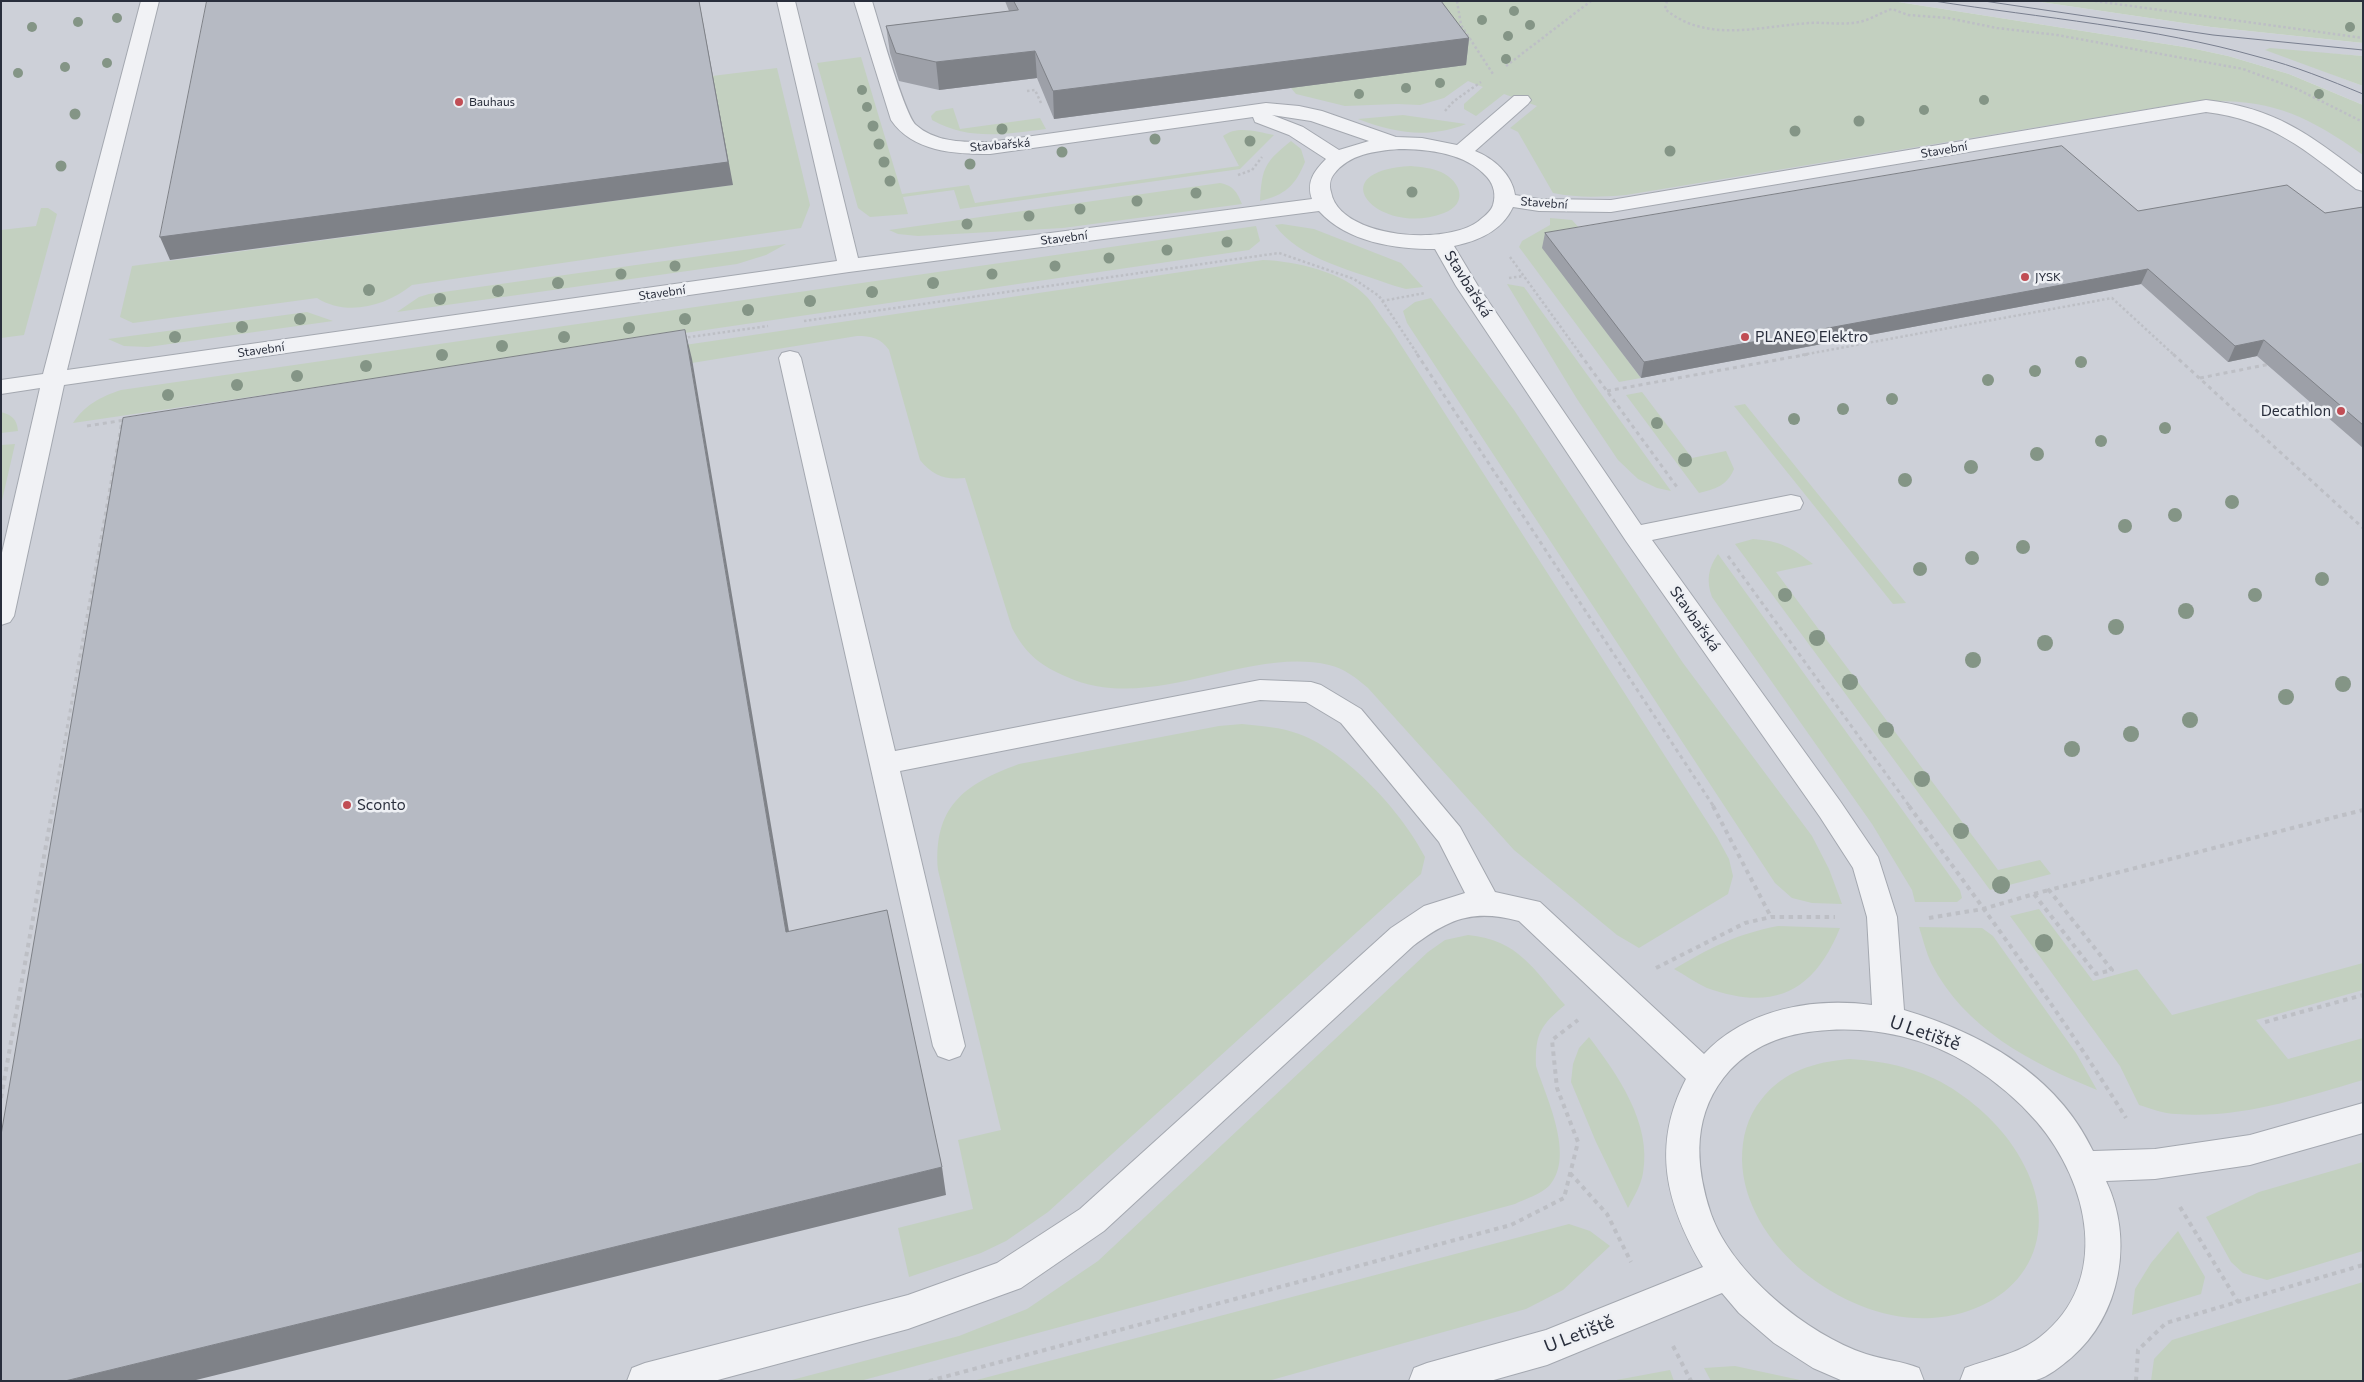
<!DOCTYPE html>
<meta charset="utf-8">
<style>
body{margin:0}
#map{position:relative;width:2364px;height:1382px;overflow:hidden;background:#dee1e6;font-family:Commissioner,sans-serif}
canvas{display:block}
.frame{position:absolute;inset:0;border:2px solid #292e3c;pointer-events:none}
</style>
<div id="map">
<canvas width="2364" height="1382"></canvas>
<div class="frame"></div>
</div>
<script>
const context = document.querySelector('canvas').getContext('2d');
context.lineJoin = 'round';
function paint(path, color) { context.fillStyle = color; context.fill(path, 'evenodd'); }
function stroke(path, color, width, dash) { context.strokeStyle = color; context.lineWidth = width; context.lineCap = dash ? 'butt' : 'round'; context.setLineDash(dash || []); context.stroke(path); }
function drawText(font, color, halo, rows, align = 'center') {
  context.font = font + ' Commissioner,sans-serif'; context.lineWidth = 5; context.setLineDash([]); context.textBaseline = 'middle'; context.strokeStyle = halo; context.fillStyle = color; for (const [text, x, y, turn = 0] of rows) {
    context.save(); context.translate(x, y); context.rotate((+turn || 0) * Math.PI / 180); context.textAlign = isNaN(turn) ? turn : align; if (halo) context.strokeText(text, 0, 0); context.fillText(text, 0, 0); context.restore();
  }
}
paint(new Path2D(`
 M 1,1 L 1419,1 L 2251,71 L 2363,121 L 2363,1381 L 1,1381 Z
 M 1892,1 L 2034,1 L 2211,27 L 2363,43 L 2363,56 L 2266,49 L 2363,86 L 2363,105 L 2289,74 L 2228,56 L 2191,48 Z`), '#cdd0d8');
paint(new Path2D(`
 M 1419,1 L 1892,1 L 2191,48 L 2228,56 L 2289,74 L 2363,105 L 2363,155 C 2301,111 2265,97 2189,102 L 1626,195 C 1601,197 1577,198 1553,193 L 1518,132 L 1510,128 L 1537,106 L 1504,94 L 1476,116 L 1464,109 L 1464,104 L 1483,87 L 1468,81 L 1444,98 L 1420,105 L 1397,104 L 1345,106 L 1296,94 L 1291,88 Z
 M 2034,1 L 2363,1 L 2363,43 L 2211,27 Z
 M 2270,48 L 2363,56 L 2363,86 L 2265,50 Z
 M 861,57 L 902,194 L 969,185 L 975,203 L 1239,166 L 1223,136 C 1238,125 1257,132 1274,135 L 1240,169 L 960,209 L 954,190 L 903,197 L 908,214 L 870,217 L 858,208 L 817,63 Z
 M 777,68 L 810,205 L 801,228 L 412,285 C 386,306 347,317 317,298 L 133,323 L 120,317 L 132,266 L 732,185 L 712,76 Z
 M 953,108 L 960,129 L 1040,118 L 1046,129 C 1006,134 969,141 932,120 L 931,116 L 936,111 Z
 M 1403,115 L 1466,124 C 1428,139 1395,133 1358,119 Z
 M 1291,141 L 1301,149 L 1305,162 C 1295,186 1285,195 1260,201 C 1262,167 1265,162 1291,141 Z
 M 1411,166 C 1421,167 1432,168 1441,172 C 1462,182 1468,204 1444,213 C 1380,238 1317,171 1411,166 Z
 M 1220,183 C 1234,186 1237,192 1242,204 L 1063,228 L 918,236 L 898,234 L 889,230 Z
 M 41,208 L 48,208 L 57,214 L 24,335 L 1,338 L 1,230 L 36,226 Z
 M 1550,218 L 1572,220 L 1590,240 L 1543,248 L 1641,378 L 1619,382 L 1519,247 L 1522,241 L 1550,225 Z
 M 1282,224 L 1314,229 L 1401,263 L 1423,287 L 1406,289 L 1395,286 C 1357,272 1298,259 1275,225 Z
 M 1256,226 L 1260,241 L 1249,250 L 73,423 C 85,405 100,397 121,390 Z
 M 786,244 L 766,255 L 737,264 L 397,312 L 419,297 L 429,294 Z
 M 1263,260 C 1295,261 1344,272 1367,297 C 1375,306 1382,318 1390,328 L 1717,837 L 1729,859 L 1733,876 L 1728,894 L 1639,948 L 1617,935 L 1514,850 L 1368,688 C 1356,678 1344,668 1329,665 C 1245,646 1153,715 1067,677 C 1039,665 1026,654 1012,628 L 965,478 C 945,480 933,476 920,460 L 889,350 C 881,338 871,336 857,336 L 692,363 L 692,359 L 161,422 Z
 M 1507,284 L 1524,287 L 1671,491 L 1657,488 L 1638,479 L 1618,460 L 1577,399 Z
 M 1431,298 L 1514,410 L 1683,663 L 1812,836 L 1829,869 L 1842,904 L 1812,903 L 1792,898 L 1775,883 L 1407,323 L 1403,311 L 1415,302 Z
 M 307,312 L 333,321 L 148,347 L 124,346 L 108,339 Z
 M 1642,392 L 1692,458 L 1726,451 L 1734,469 C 1727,486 1715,489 1699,493 L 1626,395 Z
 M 1745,404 L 1906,603 L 1893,604 L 1734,406 Z
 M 1,412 C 12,415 17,419 18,431 L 1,433 Z
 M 15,444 L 1,505 L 1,445 Z
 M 1753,539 C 1780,541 1791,547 1813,564 L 1776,572 L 1998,870 L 2040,860 L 2051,874 L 1990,890 L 1735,544 Z
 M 1718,554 L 1960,890 L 1962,898 L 1957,902 L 1915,902 L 1912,890 L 1872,824 L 1712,597 C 1706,581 1708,568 1718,554 Z
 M 1242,724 C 1261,726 1281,727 1299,734 C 1347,752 1402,812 1425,857 L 1421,874 L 1048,1212 L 1006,1241 L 981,1253 L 909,1277 L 898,1228 L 973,1209 L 958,1140 L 1001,1130 L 938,870 C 933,807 964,784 1019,764 L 1219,726 Z
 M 2039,909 L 2093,981 L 2137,969 L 2172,1015 L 2363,963 L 2363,990 L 2256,1020 L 2288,1059 L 2363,1038 L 2363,1080 C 2301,1098 2241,1119 2176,1114 C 2164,1114 2150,1108 2139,1105 L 2120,1066 L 2010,916 Z
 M 1778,926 L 1840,928 C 1814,992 1774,1012 1707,988 C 1696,983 1685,975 1674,969 C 1710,948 1736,934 1778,926 Z
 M 1919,927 L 1982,928 L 1993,936 L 2076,1053 L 2097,1090 C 2031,1063 1965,1029 1931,963 C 1926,952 1923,939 1919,927 Z
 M 1468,935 C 1519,940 1533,969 1565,1005 C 1541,1025 1535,1033 1536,1066 C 1546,1097 1576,1157 1549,1186 C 1541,1194 1525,1199 1515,1204 L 860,1381 L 788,1381 L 959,1336 L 1027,1309 L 1098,1261 L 1428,952 L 1445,940 Z
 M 1589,1037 C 1617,1074 1652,1123 1643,1173 C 1641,1185 1634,1197 1628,1208 L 1596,1142 L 1571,1082 L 1573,1064 L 1579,1048 Z
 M 1849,1059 C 1886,1061 1922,1069 1953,1089 C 1982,1108 2008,1133 2024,1165 C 2065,1243 2017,1312 1932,1318 C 1849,1324 1744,1248 1742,1160 C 1742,1138 1747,1117 1761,1100 C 1783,1071 1815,1062 1849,1059 Z
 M 2363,1162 L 2363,1251 L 2267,1280 L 2243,1273 L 2231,1262 L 2206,1217 L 2259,1192 Z
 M 1569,1224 L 1590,1231 L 1610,1246 L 1563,1290 L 1526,1309 L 1268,1381 L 973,1381 Z
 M 2178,1231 L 2205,1277 L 2201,1294 L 2132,1315 L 2135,1289 L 2151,1263 Z
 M 2363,1282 L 2363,1381 L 2151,1381 L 2154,1359 L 2172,1340 Z
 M 1735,1366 L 1800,1380 L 1802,1381 L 1711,1381 L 1704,1368 Z
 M 1670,1370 L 1674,1381 L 1611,1381 Z`), '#c3d0c0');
const minor = new Path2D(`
 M 141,1 L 159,1 L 67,370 L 837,261 L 777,1 L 795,1 L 858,258 L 1312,199 C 1306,182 1314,171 1326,159 L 1289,135 L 1255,122 L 1253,117 L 990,154 C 954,154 913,152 891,120 L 854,1 L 872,1 C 879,23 904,114 916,125 C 936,143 965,142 990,142 L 1266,103 L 1299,106 L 1322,111 L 1396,137 L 1422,138 L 1457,145 L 1514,96 L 1528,96 L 1531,100 L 1528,104 L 1475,151 C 1493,158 1512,174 1515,195 L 1539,199 L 1611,200 L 2206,100 C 2276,108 2308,134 2363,175 L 2363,191 L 2356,189 C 2305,150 2272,120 2206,112 L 1611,212 L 1539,211 L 1513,207 C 1502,231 1478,241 1454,246 L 1478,286 L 1641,525 L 1791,495 L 1800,497 L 1803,503 L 1800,509 L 1791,511 L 1652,540 L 1840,801 L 1878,857 L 1897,917 L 1904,1010 C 1981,1033 2057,1075 2093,1151 L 2155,1149 L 2250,1135 L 2363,1103 L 2363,1133 L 2250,1165 L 2155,1179 L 2106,1181 C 2134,1239 2121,1315 2071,1358 C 2061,1366 2048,1377 2036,1380 C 2020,1382 1978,1381 1960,1381 L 1965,1368 C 1991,1358 2017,1355 2040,1337 C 2112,1281 2089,1183 2037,1122 C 2018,1100 1995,1081 1970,1065 C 1929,1039 1878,1027 1829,1030 C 1791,1032 1757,1042 1730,1070 C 1692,1112 1694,1163 1711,1214 C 1732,1273 1808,1335 1866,1354 C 1884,1360 1902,1361 1919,1368 L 1924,1381 L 1843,1381 L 1813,1368 L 1774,1343 L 1739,1313 L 1722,1293 L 1547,1365 L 1490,1381 L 1409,1381 L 1414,1368 L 1427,1363 L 1546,1330 L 1703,1267 C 1666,1204 1651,1146 1686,1079 L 1519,921 C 1474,909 1450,918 1413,946 L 1104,1231 L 1021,1288 L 908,1329 L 714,1381 L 627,1381 L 632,1368 L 645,1363 L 908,1295 L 997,1263 L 1080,1209 L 1391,928 L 1424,906 L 1465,893 L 1439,842 L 1341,723 L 1306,702 L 1260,700 L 900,771 L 965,1046 L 960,1056 L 949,1060 L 938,1056 L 933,1046 L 779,358 L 782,353 L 790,351 L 798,353 L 801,358 L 895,751 L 1260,680 L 1311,682 L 1321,685 L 1361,709 L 1460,827 L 1495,892 L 1540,902 L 1704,1054 C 1746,1009 1813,997 1872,1005 L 1867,917 L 1853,868 L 1820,817 L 1626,541 L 1456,286 L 1435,249 C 1394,249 1347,242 1319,211 L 849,272 L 64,385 L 14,616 L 10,622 L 1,625 L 1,557 L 40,388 L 1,394 L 1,380 L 43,374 ZM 1272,115 L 1311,121 L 1369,141 L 1339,150 L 1303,127 ZM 1399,149 C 1428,149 1466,153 1487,177 C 1494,185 1496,195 1493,205 C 1491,211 1486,215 1481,219 C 1451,247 1339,239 1331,192 C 1329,186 1330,179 1334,174 C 1349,154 1375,151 1399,149 Z`);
stroke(minor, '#a4a8b0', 2);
stroke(new Path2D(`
 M 1457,1 L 1461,25 L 1493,74
 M 1667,1 L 1665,9 C 1707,44 1760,26 1810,23 C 1827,22 1846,26 1863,21 C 1873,18 1882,12 1892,9 L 1908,15 L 1948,18 L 1997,28 L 2057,35 L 2243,69 L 2297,89 L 2363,122
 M 2095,1 L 2363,38
 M 1506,66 L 1591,1
 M 1027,91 L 1035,90 L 1041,103
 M 1445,111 L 1454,101 L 1481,82
 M 1238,175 L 1252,170 L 1262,157
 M 1510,257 L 1581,355
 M 1509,278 L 1524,276
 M 1382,301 L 1425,293
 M 804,321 L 1279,253 L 1354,279 L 1379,296 L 1418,355
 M 683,338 L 768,326
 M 1802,355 L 2112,298 L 2174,355`), '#bdbfc5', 2.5, [2.5, 2.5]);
stroke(new Path2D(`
 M 1417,354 L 1714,807
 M 1580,354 L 1677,487
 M 2173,354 L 2363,528
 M 2200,378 L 2270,364
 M 1607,391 L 1809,354
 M 87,426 L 125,420
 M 1728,556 L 1910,807
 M 53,807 L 122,421`), '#bdbfc5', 3, [4, 4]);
stroke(new Path2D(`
 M 1713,806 L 1771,917
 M 1909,806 C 1983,908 2059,1010 2126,1118
 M 2034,894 L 2049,890
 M 1929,918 L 1983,909 L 2034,894 L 2096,974 L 2112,970 L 2049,890 L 2363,810
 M 1656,968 L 1745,923 L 1771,917 L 1835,917
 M 2265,1022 L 2363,995
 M 1,1098 L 53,806
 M 1570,1173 L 1607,1214 L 1631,1262
 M 2180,1207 L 2238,1302
 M 1673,1346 L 1691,1381
 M 929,1381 L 1511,1225 L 1564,1198 L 1578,1142 L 1557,1088 L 1552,1040 L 1578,1020
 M 2136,1381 L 2138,1350 L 2166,1323 L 2363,1265`), '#bdbfc5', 4, [4.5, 4.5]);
paint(minor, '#f1f2f5');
stroke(new Path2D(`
 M 1934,1 C 2042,18 2153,27 2259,57 C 2295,66 2329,80 2363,94
 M 1984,1 L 2213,35 L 2363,50`), '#797f8f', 1);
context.fillStyle = '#849586';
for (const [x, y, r] of [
 [1514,11,5],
 [117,18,5],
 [1482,20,5],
 [78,22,5],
 [1530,25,5],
 [32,27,5],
 [2350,27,5],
 [1508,36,5],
 [1506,59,5],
 [107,63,5],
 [65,67,5],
 [18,73,5],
 [1440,83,5],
 [1406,88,5],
 [862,90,5],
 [1359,94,5],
 [2319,94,5],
 [1984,100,5],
 [867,107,5],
 [1924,110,5],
 [75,114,5.5],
 [1859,121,5.5],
 [873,126,5.5],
 [1002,129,5.5],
 [1795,131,5.5],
 [1155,139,5.5],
 [1250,141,5.5],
 [879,144,5.5],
 [1670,151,5.5],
 [1062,152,5.5],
 [884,162,5.5],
 [970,164,5.5],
 [61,166,5.5],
 [890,181,5.5],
 [1412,192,5.5],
 [1196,193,5.5],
 [1137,201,5.5],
 [1080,209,5.5],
 [1029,216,5.5],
 [967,224,5.5],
 [1227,242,5.5],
 [1167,250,5.5],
 [1109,258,5.5],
 [675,266,5.5],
 [1055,266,5.5],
 [621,274,5.5],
 [992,274,5.5],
 [558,283,6],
 [933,283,6],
 [369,290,6],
 [498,291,6],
 [872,292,6],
 [440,299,6],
 [810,301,6],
 [748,310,6],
 [300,319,6],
 [685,319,6],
 [242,327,6],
 [629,328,6],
 [175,337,6],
 [564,337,6],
 [502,346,6],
 [442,355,6],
 [2081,362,6],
 [366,366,6],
 [2035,371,6],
 [297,376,6],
 [1988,380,6],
 [237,385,6],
 [168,395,6],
 [1892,399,6],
 [1843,409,6],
 [1794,419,6],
 [1657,423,6],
 [2165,428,6],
 [2101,441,6],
 [2037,454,7],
 [1685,460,7],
 [1971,467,7],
 [1905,480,7],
 [2232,502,7],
 [2175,515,7],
 [2125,526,7],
 [2023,547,7],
 [1972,558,7],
 [1920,569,7],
 [2322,579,7],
 [1785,595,7],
 [2255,595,7],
 [2186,611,8],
 [2116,627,8],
 [1817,638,8],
 [2045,643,8],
 [1973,660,8],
 [1850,682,8],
 [2343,684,8],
 [2286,697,8],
 [2190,720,8],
 [1886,730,8],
 [2131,734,8],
 [2072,749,8],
 [1922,779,8],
 [1961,831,8],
 [2001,885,9],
 [2044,943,9]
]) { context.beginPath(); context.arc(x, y, r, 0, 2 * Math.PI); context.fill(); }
paint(new Path2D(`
 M 1005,1 L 1441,1 L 1469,38 L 1466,65 L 1054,119 L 1037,78 L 939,90 L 899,81 L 890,53 L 886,26 L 1009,11 Z
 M 2363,207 L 2363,448 L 2257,356 L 2228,362 L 2141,284 L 1641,378 L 1542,248 L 1545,233 L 2138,211 L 2325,213 Z`), '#9da0a8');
paint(new Path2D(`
 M 699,1 L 733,185 L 170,260 L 160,237 Z
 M 1469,38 L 1466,65 L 1054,119 L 1053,91 Z
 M 1035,51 L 1037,78 L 939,90 L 936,62 Z
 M 2148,269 L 2141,284 L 1641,378 L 1644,362 Z
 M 685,330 L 692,359 L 794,961 L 786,932 Z
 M 2264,340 L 2257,356 L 2228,362 L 2235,346 Z
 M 942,1167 L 946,1195 L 192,1381 L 65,1381 Z`), '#7f8288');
const building = new Path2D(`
 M 207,1 L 699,1 L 728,162 L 160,237 Z
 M 1014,1 L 1441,1 L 1469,38 L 1053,91 L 1035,51 L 936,62 L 896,53 L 886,26 L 1018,10 Z
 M 2062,146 L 2138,211 L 2287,185 L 2325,213 L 2363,207 L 2363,425 L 2264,340 L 2235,346 L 2148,269 L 1644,362 L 1545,233 Z
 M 685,330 L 786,932 L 887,910 L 942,1167 L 65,1381 L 1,1381 L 1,1135 L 123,418 Z`);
paint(building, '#b6bac3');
stroke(building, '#7f8288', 1);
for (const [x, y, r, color] of [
 [459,102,5,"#c14e55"],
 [2025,277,5,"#c14e55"],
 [1745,337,5,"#c14e55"],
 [2341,411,5,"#c14e55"],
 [347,805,5,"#c14e55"]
]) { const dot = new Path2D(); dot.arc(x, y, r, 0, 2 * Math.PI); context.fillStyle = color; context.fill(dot); stroke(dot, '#eef0f4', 2); }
drawText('12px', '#292e3c', '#eef0f4', [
 ["Bauhaus",469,102],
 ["JYSK",2035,277]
], 'left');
drawText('12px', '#292e3c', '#eef0f4', [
 ["Stavbařská",1000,145,-5],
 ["Stavební",1944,150,-10],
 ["Stavební",1544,203,4],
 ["Stavební",1064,238,-7],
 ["Stavební",662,293,-8],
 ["Stavební",261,350,-8]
]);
drawText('15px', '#292e3c', '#eef0f4', [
 ["Stavbařská",1468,284,58],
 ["Stavbařská",1695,619,55]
]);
drawText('15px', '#292e3c', '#eef0f4', [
 ["PLANEO Elektro",1755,337],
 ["Decathlon",2331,411,"right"],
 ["Sconto",357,805]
], 'left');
drawText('18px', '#292e3c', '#eef0f4', [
 ["U Letiště",1925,1033,19],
 ["U Letiště",1579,1334,-21]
]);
</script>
